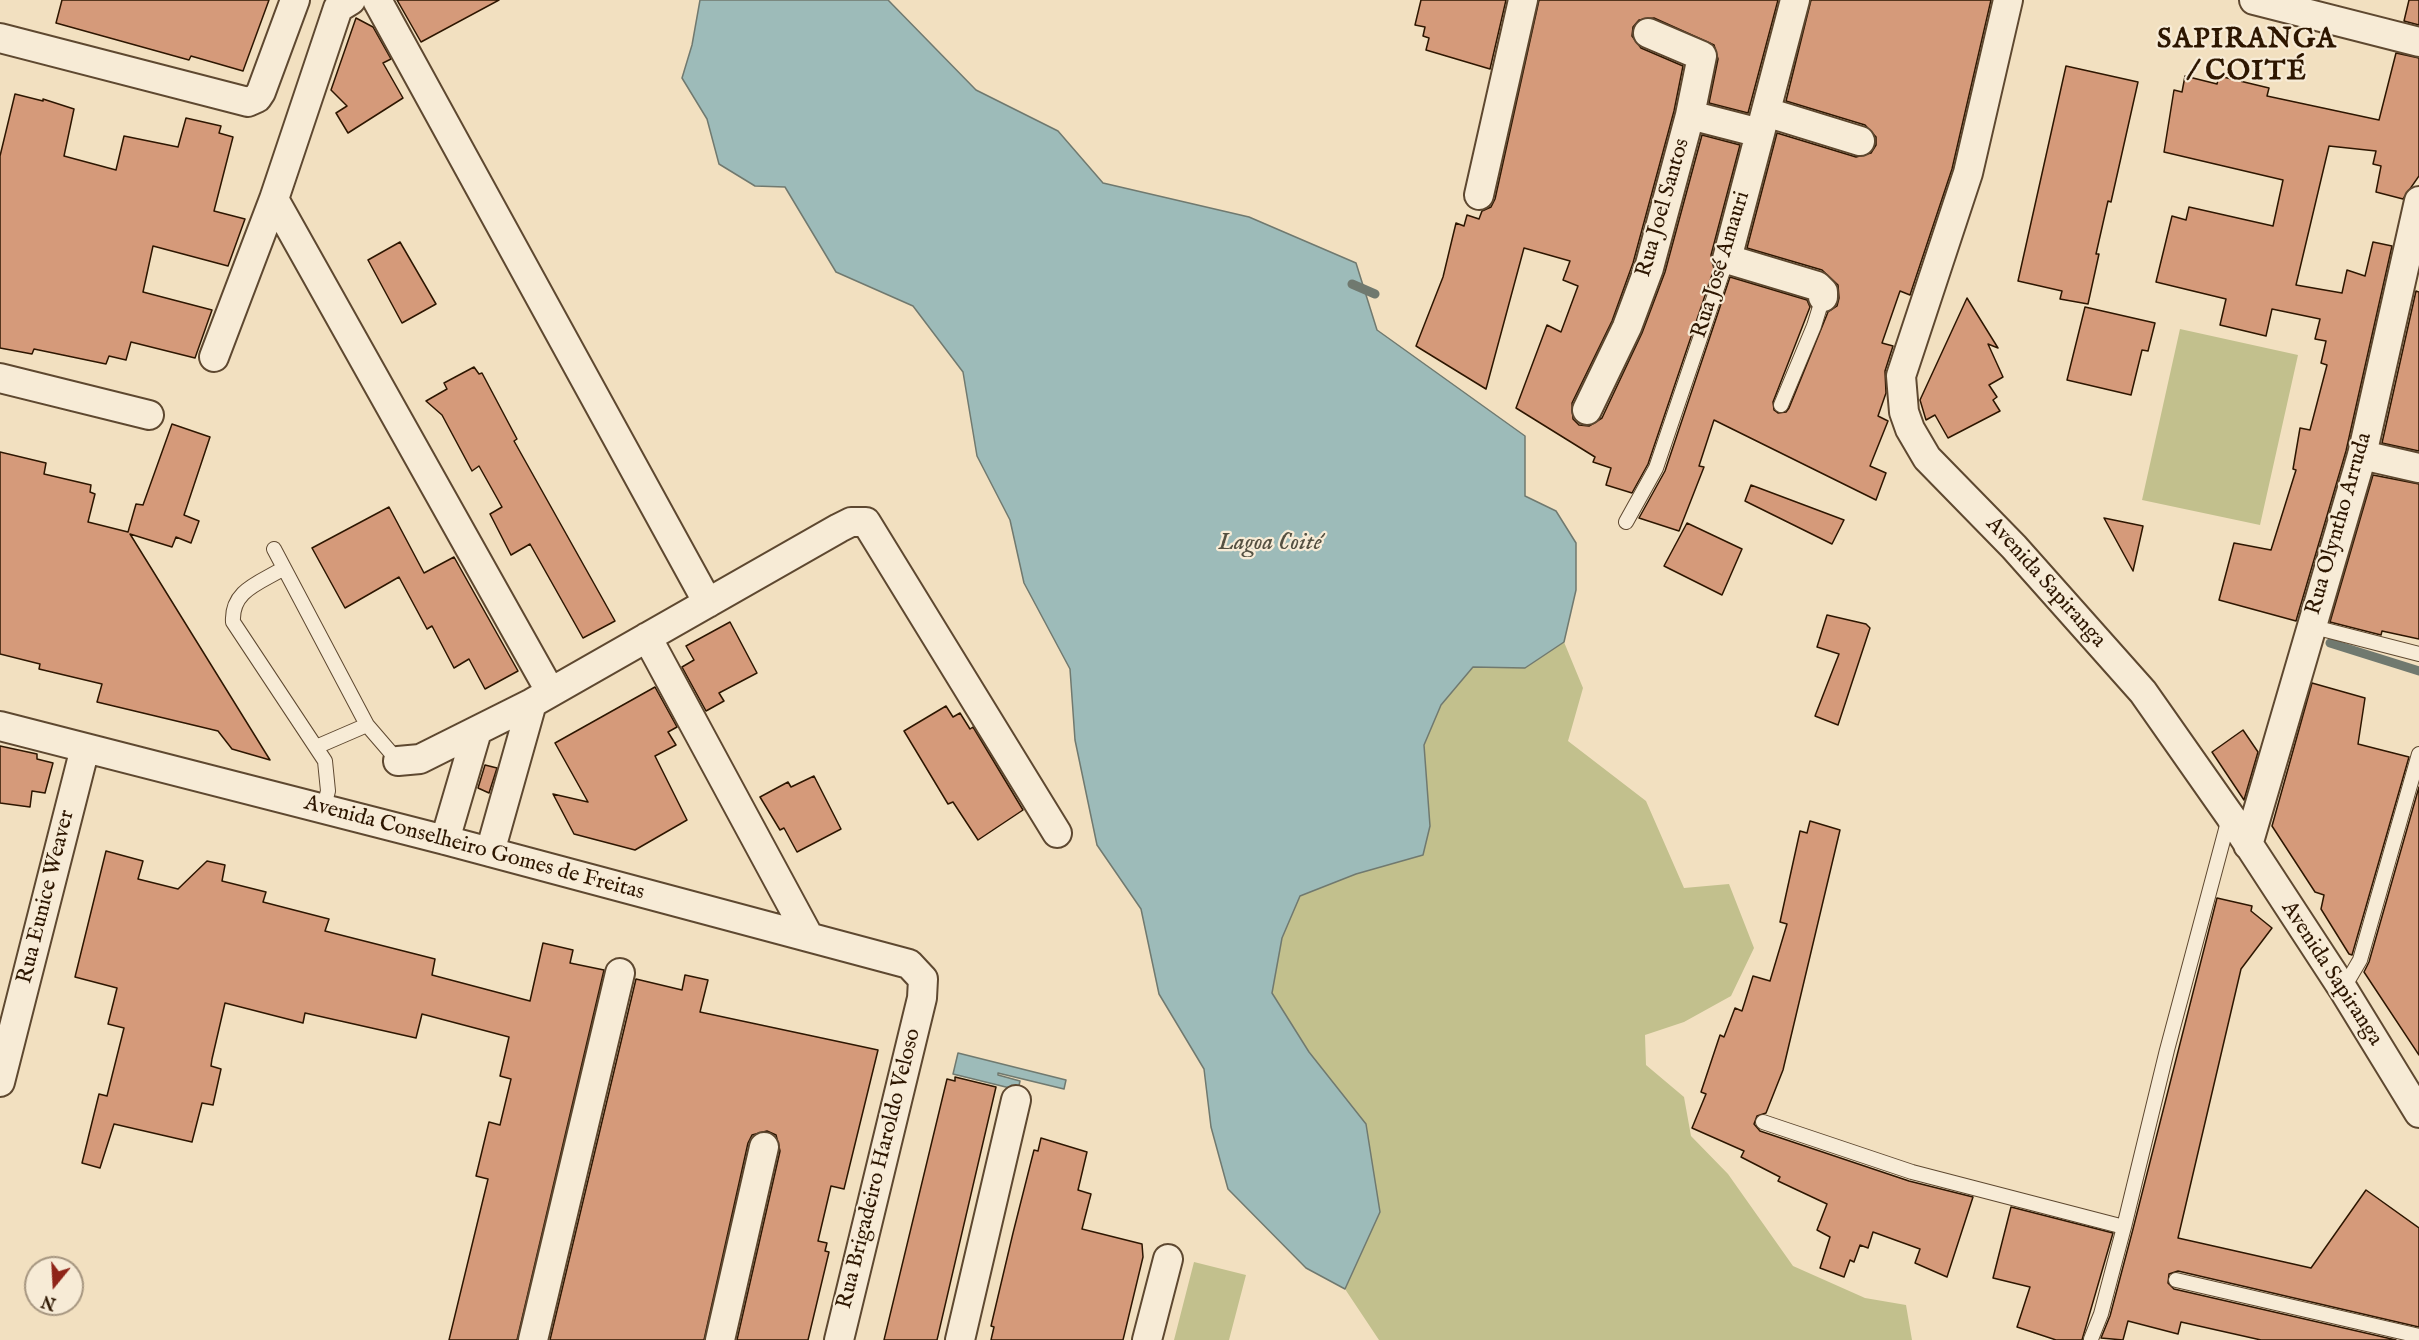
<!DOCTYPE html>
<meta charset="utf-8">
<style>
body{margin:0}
#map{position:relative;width:2419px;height:1340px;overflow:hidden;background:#f2e0c0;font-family:"IM FELL English",serif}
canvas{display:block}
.north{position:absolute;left:24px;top:1256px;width:60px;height:60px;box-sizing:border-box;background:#f7ebd6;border:2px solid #a69680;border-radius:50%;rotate:198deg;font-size:16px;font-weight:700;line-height:24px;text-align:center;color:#2d1600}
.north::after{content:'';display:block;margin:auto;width:21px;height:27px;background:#8f2418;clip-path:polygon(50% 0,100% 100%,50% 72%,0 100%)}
</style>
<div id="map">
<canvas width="2419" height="1340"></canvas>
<div class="north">N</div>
</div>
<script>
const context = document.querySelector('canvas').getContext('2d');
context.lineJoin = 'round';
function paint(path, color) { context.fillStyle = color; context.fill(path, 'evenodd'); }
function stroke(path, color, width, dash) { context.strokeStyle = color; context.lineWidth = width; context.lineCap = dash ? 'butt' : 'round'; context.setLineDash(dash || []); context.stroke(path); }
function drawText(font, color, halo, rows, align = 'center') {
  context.font = font + ' "IM FELL English",serif'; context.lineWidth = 4.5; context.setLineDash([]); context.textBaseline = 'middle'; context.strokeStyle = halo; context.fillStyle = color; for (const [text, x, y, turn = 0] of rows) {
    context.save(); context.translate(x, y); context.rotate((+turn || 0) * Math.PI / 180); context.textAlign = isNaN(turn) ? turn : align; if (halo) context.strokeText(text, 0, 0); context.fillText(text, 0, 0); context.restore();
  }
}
paint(new Path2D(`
 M 2180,329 L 2298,355 L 2260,525 L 2142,500 Z
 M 1564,642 L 1583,688 L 1568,741 L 1646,801 L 1684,888 L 1729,884 L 1754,948 L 1731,996 L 1684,1022 L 1645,1035 L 1646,1065 L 1684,1097 L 1691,1136 L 1728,1174 L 1793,1266 L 1865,1298 L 1906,1305 L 1912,1340 L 1379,1340 L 1345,1289 L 1380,1212 L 1309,1052 L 1272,993 L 1282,938 L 1299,896 L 1356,874 L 1430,826 L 1424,745 L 1441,705 L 1473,667 L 1525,668 Z
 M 1194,1262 L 1246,1275 L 1229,1340 L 1174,1340 Z`), '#c2c08d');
const water = new Path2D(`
 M 700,0 L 888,0 L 976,90 L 1058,131 L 1103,183 L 1249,217 L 1356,263 L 1377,330 L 1525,436 L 1525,496 L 1556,511 L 1576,543 L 1576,590 L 1564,642 L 1525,668 L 1473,667 L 1441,705 L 1424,745 L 1430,826 L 1423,855 L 1356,874 L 1300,896 L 1282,938 L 1272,993 L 1309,1052 L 1366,1124 L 1380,1212 L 1345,1289 L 1306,1268 L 1228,1189 L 1211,1127 L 1204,1069 L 1159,994 L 1141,909 L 1097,845 L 1075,740 L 1070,669 L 1024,583 L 1010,520 L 977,456 L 963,372 L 913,306 L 836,272 L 785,187 L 755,186 L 719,164 L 707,119 L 682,78 L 692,45 Z
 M 958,1053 L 1066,1080 L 1064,1089 L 998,1073 L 998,1075 L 1020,1081 L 1018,1090 L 953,1074 Z`);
paint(water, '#9dbbb9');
stroke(water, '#70796f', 1.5);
stroke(new Path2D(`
 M 1352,284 L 1375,294
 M 2330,643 L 2419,671`), '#70796f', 9);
const building = new Path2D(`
 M 62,0 L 269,0 L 243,71 L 191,56 L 189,60 L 56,23 Z
 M 397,0 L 499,0 L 421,42 Z
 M 1421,0 L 1506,0 L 1490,69 L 1426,50 L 1429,38 L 1423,36 L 1425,27 L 1415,25 Z
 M 1539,0 L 1778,0 L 1748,113 L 1709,103 L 1718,59 L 1714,45 L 1654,18 L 1639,20 L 1633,27 L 1632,36 L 1641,48 L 1683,66 L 1674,111 L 1633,263 L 1612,321 L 1572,403 L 1573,419 L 1579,425 L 1589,426 L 1602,418 L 1642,333 L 1665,272 L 1702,135 L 1740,145 L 1711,255 L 1714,269 L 1648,464 L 1632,493 L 1606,485 L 1611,468 L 1593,462 L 1595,457 L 1516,408 L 1547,325 L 1561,332 L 1578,286 L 1563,280 L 1570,261 L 1524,248 L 1486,389 L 1416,346 L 1443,277 L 1456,223 L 1464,226 L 1467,215 L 1479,219 L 1482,211 L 1491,207 L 1495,199 Z
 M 1811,0 L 1991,0 L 1952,169 L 1910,295 L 1900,291 L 1882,343 L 1893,346 L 1885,371 L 1886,393 L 1878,416 L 1888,421 L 1870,466 L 1886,473 L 1876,500 L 1714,420 L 1699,466 L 1704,467 L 1679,531 L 1639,518 L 1665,471 L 1730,277 L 1807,300 L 1810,307 L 1773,402 L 1774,410 L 1778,413 L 1786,412 L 1789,408 L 1828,312 L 1837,306 L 1839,298 L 1838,285 L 1822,270 L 1747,248 L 1777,133 L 1856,157 L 1871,153 L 1876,145 L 1876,137 L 1865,125 L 1786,101 Z
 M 2409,0 L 2419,0 L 2419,25 L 2404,21 Z
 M 356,18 L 373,27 L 391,59 L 383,63 L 403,98 L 348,133 L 336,113 L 347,106 L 331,90 Z
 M 2396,53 L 2419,58 L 2419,176 L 2403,199 L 2376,192 L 2381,166 L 2373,164 L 2376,151 L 2329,146 L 2296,285 L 2342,293 L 2347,270 L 2365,276 L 2373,242 L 2392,246 L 2346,451 L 2296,621 L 2219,600 L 2234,543 L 2271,550 L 2296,470 L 2293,469 L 2300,428 L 2310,430 L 2327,365 L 2321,363 L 2326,341 L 2315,339 L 2320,319 L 2272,309 L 2266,336 L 2220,325 L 2226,299 L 2156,282 L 2172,216 L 2186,220 L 2189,207 L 2273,226 L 2283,180 L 2164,152 L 2174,90 L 2182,92 L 2185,76 L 2217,84 L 2219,76 L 2269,88 L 2267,96 L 2379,120 Z
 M 2066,66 L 2138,82 L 2111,202 L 2108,201 L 2096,254 L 2099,254 L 2088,304 L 2060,299 L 2062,291 L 2018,281 Z
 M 15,94 L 43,101 L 43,99 L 74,109 L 64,156 L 116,170 L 124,136 L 178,147 L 186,118 L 221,126 L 219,133 L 233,137 L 214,211 L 245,219 L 228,266 L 153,246 L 143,292 L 212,310 L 195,358 L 131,342 L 126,360 L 109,356 L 106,364 L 34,349 L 32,354 L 0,348 L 0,156 Z
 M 400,242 L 436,304 L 402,323 L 368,260 Z
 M 2416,291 L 2419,292 L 2419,451 L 2382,443 Z
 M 1967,298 L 1998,348 L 1988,344 L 2003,377 L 1989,385 L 1997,397 L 1993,400 L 2000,411 L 1948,438 L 1935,415 L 1926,420 L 1920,400 Z
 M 2085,307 L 2155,323 L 2148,351 L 2142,350 L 2131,395 L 2067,380 Z
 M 474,367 L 479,374 L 482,373 L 517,439 L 514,441 L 615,621 L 583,638 L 530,544 L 511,555 L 490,514 L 502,507 L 479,466 L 472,471 L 442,415 L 426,401 L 447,389 L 444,383 Z
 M 172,424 L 210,437 L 184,515 L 199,521 L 191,543 L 176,537 L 172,547 L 130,534 L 270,760 L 232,749 L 218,731 L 97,702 L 102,684 L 39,669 L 40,664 L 0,654 L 0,452 L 46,463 L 44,474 L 91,485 L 90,492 L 95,494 L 88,522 L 128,532 L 136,504 L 143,505 Z
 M 2373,475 L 2419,484 L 2419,639 L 2382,631 L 2381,635 L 2330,622 Z
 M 1751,485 L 1844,520 L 1832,544 L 1745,501 Z
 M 389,507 L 424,573 L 454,557 L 518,671 L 485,689 L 469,659 L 454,668 L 432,626 L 427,629 L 399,577 L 345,608 L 312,548 Z
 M 2104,518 L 2143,526 L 2133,571 Z
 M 1687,523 L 1742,549 L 1722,595 L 1664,566 Z
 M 1827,615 L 1866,624 L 1870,628 L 1838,725 L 1815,716 L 1839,654 L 1817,647 Z
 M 730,622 L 757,673 L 719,693 L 724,701 L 706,711 L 682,667 L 694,660 L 686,646 Z
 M 2312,683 L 2365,698 L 2358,744 L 2409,757 L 2352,955 L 2349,954 L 2321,909 L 2324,895 L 2315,892 L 2272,826 Z
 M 655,687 L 677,727 L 668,732 L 676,745 L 655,756 L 687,820 L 635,850 L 574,834 L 553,794 L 588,802 L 555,743 Z
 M 946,706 L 953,717 L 960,713 L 970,729 L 973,727 L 1023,810 L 978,840 L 953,802 L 948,804 L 904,731 Z
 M 2243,730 L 2258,752 L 2244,800 L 2212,752 Z
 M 0,746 L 37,754 L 37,759 L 53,763 L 45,793 L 32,791 L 30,807 L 0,803 Z
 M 485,765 L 497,768 L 489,793 L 478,788 Z
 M 814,776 L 841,829 L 797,852 L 784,828 L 780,830 L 760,797 L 788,782 L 791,787 Z
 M 2419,787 L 2419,1055 L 2364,972 L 2369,962 Z
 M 1810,821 L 1840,830 L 1783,1070 L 1766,1113 L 1757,1116 L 1754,1124 L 1760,1131 L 1909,1181 L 1973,1197 L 1947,1277 L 1915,1263 L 1920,1249 L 1873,1232 L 1868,1248 L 1860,1245 L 1854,1262 L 1850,1260 L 1844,1277 L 1820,1268 L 1830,1237 L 1817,1230 L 1827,1204 L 1778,1181 L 1780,1177 L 1741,1157 L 1744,1151 L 1692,1128 L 1706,1094 L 1701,1092 L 1720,1035 L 1724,1037 L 1735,1008 L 1742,1011 L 1753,976 L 1770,981 L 1787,924 L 1780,922 L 1800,831 L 1807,833 Z
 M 106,851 L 143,861 L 138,879 L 178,889 L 207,861 L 225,865 L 222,881 L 266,892 L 263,902 L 329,919 L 325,931 L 435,959 L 432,975 L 530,1001 L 543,943 L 573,950 L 570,963 L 604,970 L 517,1340 L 449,1340 L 488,1179 L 476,1176 L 489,1122 L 500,1125 L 511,1079 L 500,1076 L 509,1037 L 422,1014 L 416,1038 L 305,1013 L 303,1023 L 225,1003 L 212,1059 L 211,1066 L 221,1069 L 213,1105 L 202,1103 L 192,1142 L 114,1124 L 100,1168 L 82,1163 L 99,1094 L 107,1096 L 124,1028 L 108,1024 L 117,988 L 75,977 Z
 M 2217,898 L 2252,906 L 2251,911 L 2272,928 L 2241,969 L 2178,1238 L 2311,1268 L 2366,1190 L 2419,1228 L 2419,1327 L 2178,1271 L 2169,1274 L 2168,1283 L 2174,1289 L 2396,1340 L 2261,1340 L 2181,1322 L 2178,1334 L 2128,1321 L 2123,1340 L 2101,1338 L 2110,1316 L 2133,1229 Z
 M 685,975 L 708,980 L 700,1012 L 878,1050 L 844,1189 L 831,1186 L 818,1241 L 827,1243 L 825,1251 L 829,1252 L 808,1340 L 737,1340 L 780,1151 L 776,1135 L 767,1131 L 752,1135 L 748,1143 L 704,1340 L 550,1340 L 636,979 L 682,990 Z
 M 955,1077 L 996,1087 L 937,1340 L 884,1340 L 947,1079 L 955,1081 Z
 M 1041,1138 L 1087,1152 L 1078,1190 L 1091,1194 L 1082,1229 L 1142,1244 L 1143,1257 L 1123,1340 L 991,1340 L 994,1327 L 991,1326 L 1013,1233 L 1034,1150 L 1038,1151 Z
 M 2011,1207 L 2113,1233 L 2082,1340 L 2056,1340 L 2017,1327 L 2030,1287 L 1993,1278 Z`);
paint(building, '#d59a7a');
stroke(building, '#2d1600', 1.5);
const lane = new Path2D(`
 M 1781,405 L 1814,326 L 1823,297
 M 1626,522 L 1656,468 L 1727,259
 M 274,549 L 367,725 L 398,761
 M 284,568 C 260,583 231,590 233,622 L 325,761 L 328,791 L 323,810
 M 2310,626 L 2419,654
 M 316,747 L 367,725
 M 2343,989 L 2360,960 L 2419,754
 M 1763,1122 L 1912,1172 L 2124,1227 L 2167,1050 L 2229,818
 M 2176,1280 L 2419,1336
 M 2091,1339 L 2101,1314 L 2124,1227`);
const street = new Path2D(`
 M 377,0 L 708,603
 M 1795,0 L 1727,259 L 1817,286 L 1823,292 L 1823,297
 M 2008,0 L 1968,173 L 1901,376 L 1904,412 L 1910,429 L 1927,458 L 2014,547 L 2143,692 L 2230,816 L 2343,989 L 2419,1113
 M 2254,0 L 2419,42
 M 0,38 L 248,102 L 257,98 L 261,92 L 295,0
 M 1766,112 L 1860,141
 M 1690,115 L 1760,133
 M 1479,195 L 1523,0
 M 274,199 L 550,691
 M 214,357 L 274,199 L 338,8 L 351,0
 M 0,378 L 149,415
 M 1587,410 L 1627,327 L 1649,268 L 1690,115 L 1702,56 L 1648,33
 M 2362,455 L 2419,468
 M 647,637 L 809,937
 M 0,726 L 445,840 L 909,964 L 923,979 L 922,998 L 839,1340
 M 398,761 L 420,759 L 532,703 L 839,528 L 851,522 L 866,522 L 1057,833
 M 445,840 L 477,731
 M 2248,845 L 2362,455 L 2419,201
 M 490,852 L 532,703
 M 0,1082 L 85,748
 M 533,1340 L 620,973
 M 720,1340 L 764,1147
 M 960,1340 L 1016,1100
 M 1147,1340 L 1168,1259`);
stroke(lane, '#5e4830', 16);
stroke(street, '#5e4830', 32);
stroke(lane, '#f7ebd6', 14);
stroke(street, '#f7ebd6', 28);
drawText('22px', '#2d1600', '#f7ebd6', [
 ["Rua Joel Santos",1664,208,-74],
 ["Rua José Amauri",1722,265,-73],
 ["Rua Olyntho Arruda",2340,524,-74],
 ["Avenida Sapiranga",2045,583,48],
 ["Avenida Conselheiro Gomes de Freitas",474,849,15],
 ["Rua Eunice Weaver",47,897,-76],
 ["Avenida Sapiranga",2331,974,57],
 ["Rua Brigadeiro Haroldo Veloso",880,1169,-76]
]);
drawText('italic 24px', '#545041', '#f7ebd6', [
 ["Lagoa Coité",1270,544]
]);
context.letterSpacing = '1.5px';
drawText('bold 28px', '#2d1600', '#f7ebd6', [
 ["SAPIRANGA",2247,41],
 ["/ COITÉ",2247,73]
]);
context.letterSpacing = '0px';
</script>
